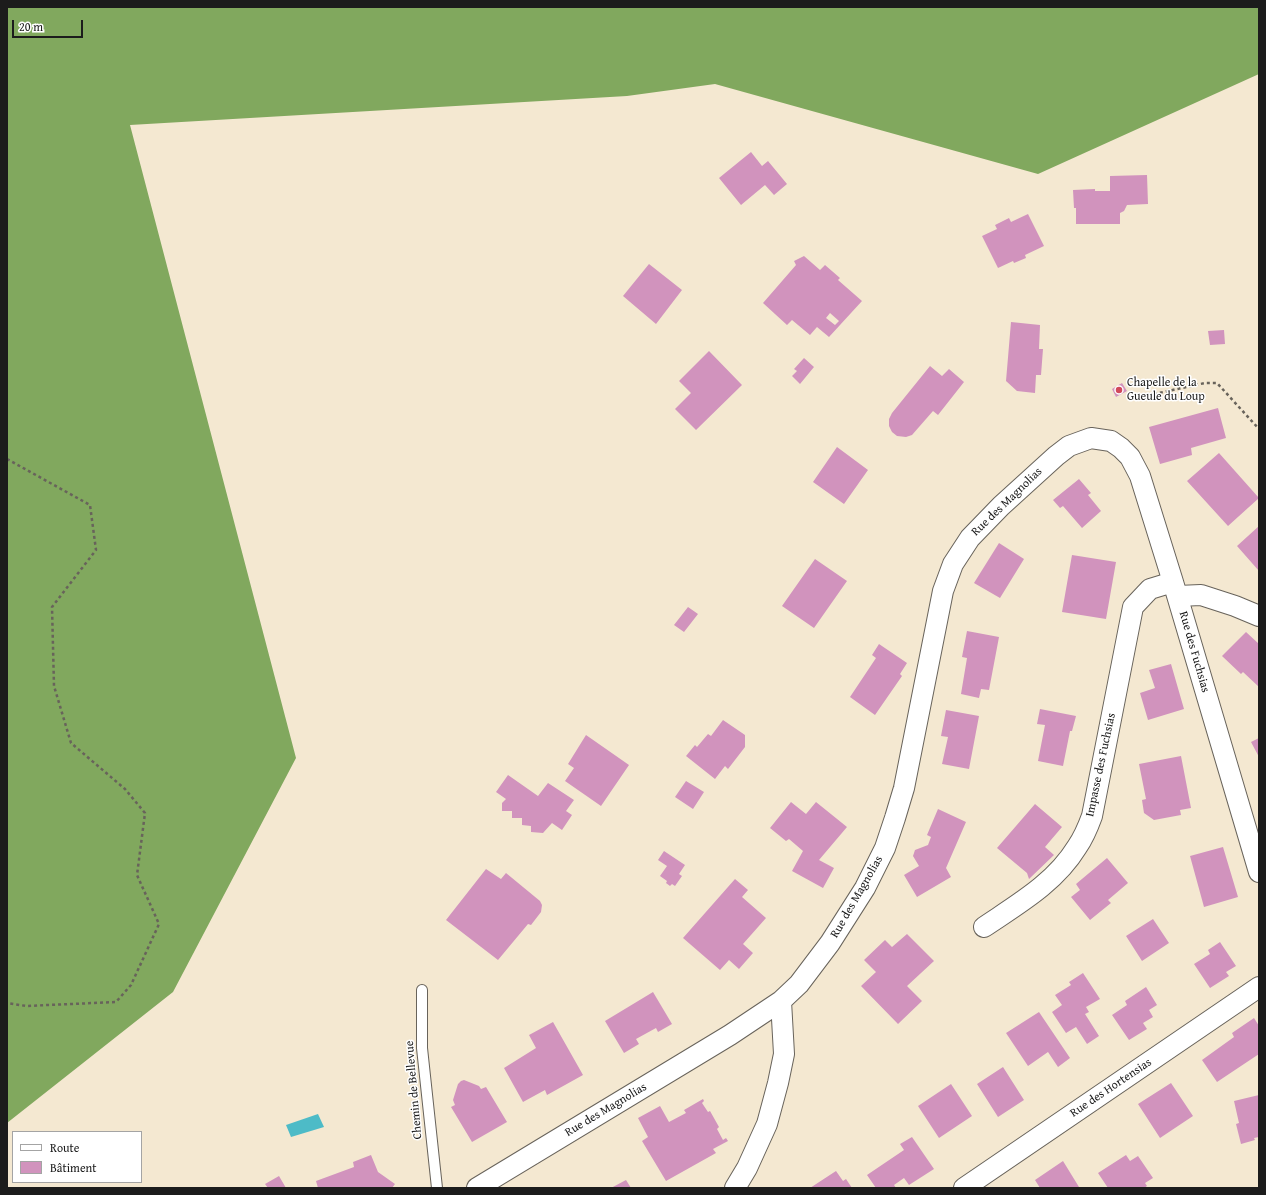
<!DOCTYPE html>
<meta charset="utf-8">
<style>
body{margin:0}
#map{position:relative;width:1266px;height:1195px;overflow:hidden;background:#f4e8d1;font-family:"Gentium Book Plus",serif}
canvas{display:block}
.frame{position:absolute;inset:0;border:8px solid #1c1c1c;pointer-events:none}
.legend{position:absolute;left:12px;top:1131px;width:130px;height:52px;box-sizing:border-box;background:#fff;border:1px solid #a4a4a4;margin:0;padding:5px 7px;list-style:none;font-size:12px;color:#1c1c1c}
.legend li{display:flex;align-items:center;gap:8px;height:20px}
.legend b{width:20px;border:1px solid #a4a4a4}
.scale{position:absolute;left:12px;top:20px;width:71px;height:18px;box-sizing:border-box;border:2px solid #1c1c1c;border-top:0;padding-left:5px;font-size:12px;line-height:14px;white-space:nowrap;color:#1c1c1c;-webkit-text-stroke:3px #fff;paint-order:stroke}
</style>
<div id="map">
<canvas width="1266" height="1195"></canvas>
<div class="frame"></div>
<ul class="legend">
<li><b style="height:5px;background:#fff"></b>Route</li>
<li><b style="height:11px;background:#d193bd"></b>Bâtiment</li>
</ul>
<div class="scale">20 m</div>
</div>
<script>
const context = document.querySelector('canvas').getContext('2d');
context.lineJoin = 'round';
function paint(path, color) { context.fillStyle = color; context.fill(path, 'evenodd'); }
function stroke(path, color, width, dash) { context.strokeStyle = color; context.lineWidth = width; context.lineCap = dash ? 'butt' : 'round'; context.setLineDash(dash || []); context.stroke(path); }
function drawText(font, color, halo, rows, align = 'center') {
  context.font = font + ' "Gentium Book Plus",serif'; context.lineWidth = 3; context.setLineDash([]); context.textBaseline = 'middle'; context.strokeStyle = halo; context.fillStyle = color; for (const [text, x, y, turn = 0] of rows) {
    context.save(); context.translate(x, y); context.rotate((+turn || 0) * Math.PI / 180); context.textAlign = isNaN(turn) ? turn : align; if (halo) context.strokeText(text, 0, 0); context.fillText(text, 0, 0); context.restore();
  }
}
paint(new Path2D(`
 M 7,7 L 1259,7 L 1259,74 L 1038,174 L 715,84 L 627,96 L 130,125 L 296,758 L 173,992 L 7,1123 Z`), '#81a85e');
paint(new Path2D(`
 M 318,1114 L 324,1127 L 291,1137 L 286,1125 Z`), '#4dbbc7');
paint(new Path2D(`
 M 751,152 L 762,166 L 768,161 L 787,184 L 774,195 L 765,185 L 741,205 L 719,178 Z
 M 1147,175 L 1148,204 L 1127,205 L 1124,211 L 1120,213 L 1120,224 L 1076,224 L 1076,208 L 1074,208 L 1073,190 L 1095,189 L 1095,191 L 1110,191 L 1110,176 Z
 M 1028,214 L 1044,246 L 1025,255 L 1026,258 L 1014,263 L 1013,261 L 998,268 L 982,236 L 997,229 L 995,225 L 1009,218 L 1011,222 Z
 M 804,256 L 820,270 L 825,265 L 840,278 L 838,280 L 862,301 L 829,337 L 817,327 L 810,335 L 792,320 L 787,325 L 763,303 L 796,265 L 794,261 ZM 830,313 L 839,321 L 835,325 L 826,318 Z
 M 649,264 L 682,290 L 656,324 L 623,296 Z
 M 1011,322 L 1040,325 L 1039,349 L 1043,349 L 1041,375 L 1036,375 L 1035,393 L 1017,391 L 1006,381 Z
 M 1224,330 L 1225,344 L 1210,345 L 1208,331 Z
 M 709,351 L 742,385 L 696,430 L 675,409 L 691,393 L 679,381 Z
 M 804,358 L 814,367 L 800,384 L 792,376 L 797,371 L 794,369 Z
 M 930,366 L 942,376 L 949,369 L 964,382 L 938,415 L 933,411 L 912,435 L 906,437 L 897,436 L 892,432 L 889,426 L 889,419 L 892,413 Z
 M 1122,383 L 1127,391 L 1116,397 L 1112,389 Z
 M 1218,408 L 1226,438 L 1191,448 L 1192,455 L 1160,464 L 1149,427 Z
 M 837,447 L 868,470 L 844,504 L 813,482 Z
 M 1219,453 L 1259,498 L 1228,526 L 1187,481 Z
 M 1079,479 L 1091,493 L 1088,495 L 1101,511 L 1082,528 L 1063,506 L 1060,508 L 1053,500 Z
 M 1259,526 L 1259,571 L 1237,546 Z
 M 999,543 L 1024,559 L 1000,598 L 974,583 Z
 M 1072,555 L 1116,562 L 1106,619 L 1062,612 Z
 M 815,559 L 847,581 L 814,628 L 782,606 Z
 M 688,607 L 698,614 L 684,632 L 674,625 Z
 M 967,631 L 999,637 L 989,690 L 981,689 L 979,698 L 961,694 L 967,658 L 962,657 Z
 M 1246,632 L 1259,644 L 1259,687 L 1243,672 L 1241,674 L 1222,656 Z
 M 879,644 L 907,663 L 900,674 L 902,676 L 875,715 L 850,697 L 876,658 L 872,655 Z
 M 1171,664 L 1184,709 L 1148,720 L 1140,693 L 1155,688 L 1149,670 Z
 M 1040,709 L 1076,716 L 1072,731 L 1070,731 L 1063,766 L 1038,761 L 1045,725 L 1037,724 Z
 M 946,710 L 979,716 L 969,769 L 942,764 L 948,737 L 941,736 Z
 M 723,720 L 745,735 L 745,747 L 728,769 L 725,766 L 715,779 L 686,756 L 695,745 L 697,747 L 708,734 L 711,736 Z
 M 586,735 L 629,765 L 601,806 L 565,781 L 574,768 L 568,764 Z
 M 1259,738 L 1259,757 L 1251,742 Z
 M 1181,756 L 1191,808 L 1180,810 L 1181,815 L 1154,820 L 1144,813 L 1142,800 L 1146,799 L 1139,764 Z
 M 508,775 L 538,796 L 548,783 L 574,800 L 566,811 L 572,815 L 562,830 L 552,823 L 543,833 L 531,832 L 531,826 L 522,825 L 522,818 L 512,818 L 512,811 L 502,811 L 502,803 L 506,799 L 496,792 Z
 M 686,781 L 704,792 L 693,809 L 675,797 Z
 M 791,802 L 806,814 L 816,802 L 847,827 L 819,860 L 834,868 L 823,888 L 792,871 L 803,851 L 789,839 L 786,841 L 770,828 Z
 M 1035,804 L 1062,827 L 1045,847 L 1054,855 L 1029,879 L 1027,873 L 997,848 Z
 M 938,809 L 966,822 L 946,868 L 951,877 L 917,897 L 904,875 L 919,866 L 913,856 L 915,850 L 928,845 L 931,837 L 927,835 Z
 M 1223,847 L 1238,897 L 1204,907 L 1190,856 Z
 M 664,851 L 685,865 L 679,874 L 682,876 L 675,886 L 672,884 L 670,886 L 666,883 L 667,881 L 660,876 L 667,866 L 658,860 Z
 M 1107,858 L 1128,883 L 1108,900 L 1111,903 L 1090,920 L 1071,897 L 1080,890 L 1076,884 Z
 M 486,869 L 501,879 L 506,873 L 540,901 L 542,905 L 541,912 L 531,925 L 528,924 L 498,960 L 446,920 Z
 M 735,879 L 748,890 L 742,897 L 766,918 L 743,944 L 753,953 L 739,969 L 729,960 L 720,970 L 683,938 Z
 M 1153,919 L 1169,943 L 1142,961 L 1126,936 Z
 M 907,934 L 934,961 L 907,986 L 922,1001 L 898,1024 L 861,986 L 876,972 L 864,960 L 885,940 L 892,947 Z
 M 1220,942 L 1236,966 L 1226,972 L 1229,976 L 1210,988 L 1194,964 L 1210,954 L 1208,950 Z
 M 1083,973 L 1100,999 L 1086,1007 L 1089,1012 L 1085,1014 L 1099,1036 L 1087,1044 L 1076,1027 L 1066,1033 L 1052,1012 L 1062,1005 L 1055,995 L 1071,985 L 1069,982 Z
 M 1146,987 L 1157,1005 L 1149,1010 L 1153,1017 L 1143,1023 L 1147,1029 L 1129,1040 L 1112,1015 L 1127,1005 L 1125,1001 Z
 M 653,992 L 672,1024 L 658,1032 L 656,1028 L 636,1039 L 639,1044 L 624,1053 L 605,1021 Z
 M 1039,1012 L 1070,1058 L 1058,1067 L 1048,1052 L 1028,1066 L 1006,1033 Z
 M 1254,1018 L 1259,1026 L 1259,1054 L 1217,1082 L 1202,1060 L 1234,1037 L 1232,1033 Z
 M 553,1022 L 583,1075 L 547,1095 L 545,1090 L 523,1102 L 504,1068 L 536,1048 L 529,1035 Z
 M 1003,1067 L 1024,1100 L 998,1117 L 977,1084 Z
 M 464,1080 L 479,1086 L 481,1089 L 486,1087 L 507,1122 L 472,1142 L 451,1107 L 455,1105 L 453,1100 L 458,1084 L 461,1081 Z
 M 1171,1083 L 1193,1116 L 1160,1138 L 1138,1104 Z
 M 951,1084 L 972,1116 L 939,1138 L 918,1106 Z
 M 1259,1095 L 1259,1137 L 1254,1138 L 1255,1140 L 1241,1144 L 1236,1124 L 1239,1123 L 1234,1101 Z
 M 703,1099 L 704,1101 L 702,1103 L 708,1112 L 710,1111 L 719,1127 L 717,1129 L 723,1140 L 726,1138 L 728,1141 L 713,1149 L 716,1153 L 666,1181 L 642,1141 L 648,1137 L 638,1118 L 660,1106 L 669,1122 L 686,1113 L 684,1110 Z
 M 912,1137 L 934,1169 L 909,1185 L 904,1178 L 894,1185 L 896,1188 L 876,1188 L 867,1175 L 904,1150 L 900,1144 Z
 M 371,1155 L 378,1172 L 395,1184 L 392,1188 L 318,1188 L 316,1181 L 354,1167 L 353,1162 Z
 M 1126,1155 L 1130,1161 L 1138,1156 L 1153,1178 L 1145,1183 L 1147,1186 L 1144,1188 L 1108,1188 L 1098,1173 Z
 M 1063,1161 L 1079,1187 L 1040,1188 L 1035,1180 Z
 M 836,1171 L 843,1181 L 846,1179 L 852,1188 L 810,1188 Z
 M 279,1176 L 286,1188 L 268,1188 L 265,1184 Z
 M 626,1180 L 631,1188 L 611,1188 Z`), '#d193bd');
const lane = new Path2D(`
 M 422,990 L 422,1048 L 437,1188`);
const street = new Path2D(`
 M 1178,596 L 1201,595 L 1235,606 L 1259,616
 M 984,927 C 1018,904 1055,883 1077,847 C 1084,837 1088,827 1092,816 L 1133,607 L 1150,589 L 1173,582
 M 477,1188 L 730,1035 L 781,1001 L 799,984 L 830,943 L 865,888 L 885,848 L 895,818 L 904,788 L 943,591 L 953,564 L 970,538 L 1001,506 L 1056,456 L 1069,446 L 1091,438 L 1111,441 L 1121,448 L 1130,457 L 1140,476 L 1173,582 L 1259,872
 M 735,1188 L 747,1168 L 767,1124 L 778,1083 L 784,1054 L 781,1001
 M 964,1188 L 1259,987`);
stroke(lane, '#68635b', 12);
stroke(street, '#68635b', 22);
stroke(new Path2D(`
 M 1154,394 L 1205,383 L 1217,383 L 1259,429
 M 7,459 L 90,505 L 96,550 L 52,607 L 54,686 L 71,743 L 125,789 L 145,813 L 137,875 L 159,924 L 131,985 L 116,1002 L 26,1006 L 7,1003`), '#68635b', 2.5, [3, 3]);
stroke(lane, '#fff', 10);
stroke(street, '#fff', 20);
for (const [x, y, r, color] of [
 [1119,390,4,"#d1495b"]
]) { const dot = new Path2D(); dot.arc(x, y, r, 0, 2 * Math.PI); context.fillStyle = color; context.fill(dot); stroke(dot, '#fff', 1.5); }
drawText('12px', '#1c1c1c', '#fff', [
 ["Chapelle de la",1127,383],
 ["Gueule du Loup",1127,397]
], 'left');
drawText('12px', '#1c1c1c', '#fff', [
 ["Rue des Magnolias",1007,502,-44],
 ["Rue des Fuchsias",1194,652,74],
 ["Impasse des Fuchsias",1101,765,-78],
 ["Rue des Magnolias",857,897,-60],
 ["Rue des Hortensias",1111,1088,-34],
 ["Chemin de Bellevue",414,1090,-95],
 ["Rue des Magnolias",606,1110,-31]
]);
</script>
